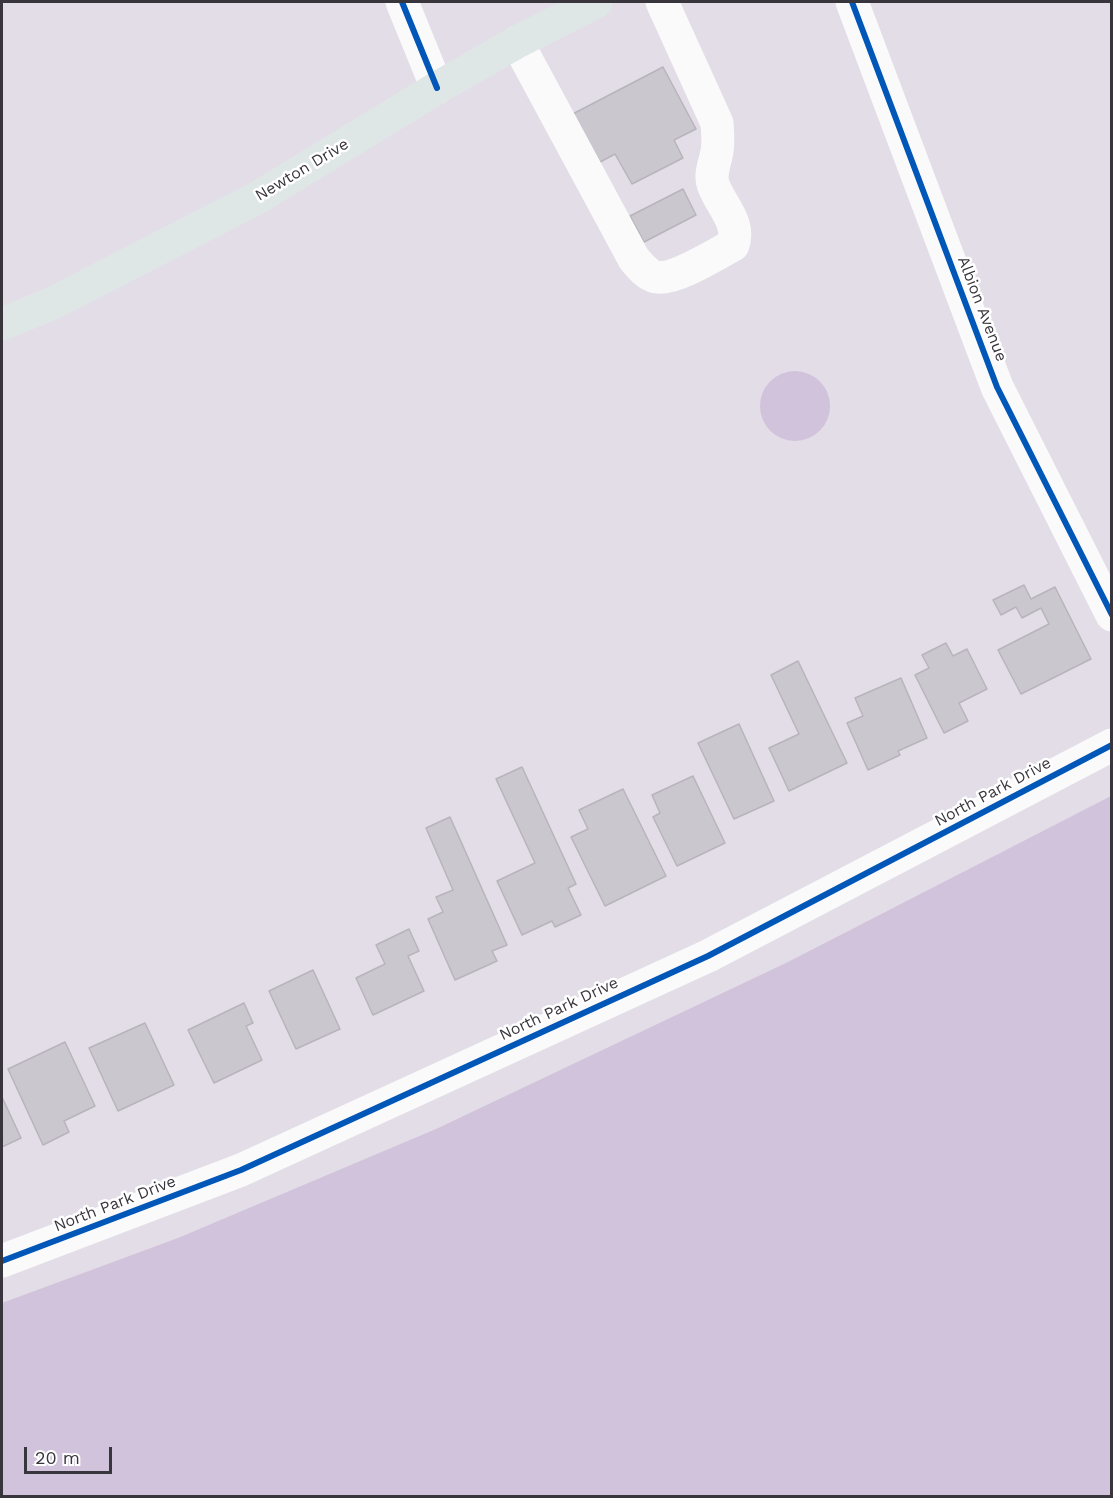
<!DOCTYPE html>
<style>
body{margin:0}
#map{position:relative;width:1113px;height:1498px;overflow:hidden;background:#e3dde7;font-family:"Work Sans",sans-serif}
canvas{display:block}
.frame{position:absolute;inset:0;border:3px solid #39353c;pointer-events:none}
.scale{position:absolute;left:24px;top:1447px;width:88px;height:27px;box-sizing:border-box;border:3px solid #39353c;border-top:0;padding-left:8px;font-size:18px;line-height:21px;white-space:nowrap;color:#39353c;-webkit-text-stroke:4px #fff;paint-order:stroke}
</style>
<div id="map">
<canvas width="1113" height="1498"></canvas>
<div class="frame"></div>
<div class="scale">20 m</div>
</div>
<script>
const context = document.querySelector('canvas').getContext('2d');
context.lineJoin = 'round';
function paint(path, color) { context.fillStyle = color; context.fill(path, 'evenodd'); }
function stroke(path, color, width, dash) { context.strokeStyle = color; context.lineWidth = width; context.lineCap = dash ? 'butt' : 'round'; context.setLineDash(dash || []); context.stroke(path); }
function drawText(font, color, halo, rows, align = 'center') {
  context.font = font + ' "Work Sans",sans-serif'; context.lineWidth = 5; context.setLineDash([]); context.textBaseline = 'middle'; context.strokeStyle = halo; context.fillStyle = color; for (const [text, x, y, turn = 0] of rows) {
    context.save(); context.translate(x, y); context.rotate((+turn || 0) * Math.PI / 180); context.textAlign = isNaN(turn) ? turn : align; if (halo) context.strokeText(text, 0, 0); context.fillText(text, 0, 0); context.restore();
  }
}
paint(new Path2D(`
 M760 406a35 35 0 1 1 70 0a35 35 0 1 1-70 0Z
 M 1111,796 L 1111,1496 L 2,1496 L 2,1303 L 178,1238 L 436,1129 L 788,962 Z`), '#d1c3db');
const building = new Path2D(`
 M 663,67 L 696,129 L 674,140 L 683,158 L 632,184 L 615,154 L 591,167 L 565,118 Z
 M 683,189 L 696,215 L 644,242 L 630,216 Z
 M 1024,585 L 1031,599 L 1055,587 L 1091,659 L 1021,694 L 998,650 L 1049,624 L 1041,608 L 1022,618 L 1016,607 L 1001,615 L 993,600 Z
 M 946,643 L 953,656 L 967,649 L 987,689 L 959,703 L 968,721 L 944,733 L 915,675 L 929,668 L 922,655 Z
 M 798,661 L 847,763 L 789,791 L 769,748 L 799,734 L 771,675 Z
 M 901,678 L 927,738 L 898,751 L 900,755 L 868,770 L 847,723 L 863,716 L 855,698 Z
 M 739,724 L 774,801 L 734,819 L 698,743 Z
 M 522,767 L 576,884 L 568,888 L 581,915 L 555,927 L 552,921 L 522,935 L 497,881 L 535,863 L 496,779 Z
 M 693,776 L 725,843 L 677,866 L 653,817 L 660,813 L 652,795 Z
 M 623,789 L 666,876 L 605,906 L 571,837 L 588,829 L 579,810 Z
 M 450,817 L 507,945 L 492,951 L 497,961 L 455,980 L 428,919 L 443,912 L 436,897 L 453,890 L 426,828 Z
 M 409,929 L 419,951 L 408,956 L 424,991 L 373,1015 L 356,978 L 385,964 L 376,945 Z
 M 313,970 L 340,1029 L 296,1049 L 269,991 Z
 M 244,1003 L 253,1023 L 246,1026 L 262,1060 L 214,1083 L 188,1030 Z
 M 145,1023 L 174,1085 L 118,1111 L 89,1048 Z
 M 65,1042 L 95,1106 L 64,1121 L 69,1132 L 43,1145 L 8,1069 Z
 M 2,1097 L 21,1138 L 2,1147 Z`);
paint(building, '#cbc7ce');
stroke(building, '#b8b4bb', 1.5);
stroke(new Path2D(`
 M 402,2 L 437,88
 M 852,2 L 997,387 L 1112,615
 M 517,42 L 634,259 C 640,266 647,275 656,277 C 673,281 717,254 733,245 C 741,222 720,205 713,184 C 710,174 714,166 716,156 C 719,146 718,134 717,123 L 662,2
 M 2,1261 L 241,1170 L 708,956 L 1112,745`), '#fbfafb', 33);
stroke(new Path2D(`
 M 2,324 L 51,304 L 257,198 L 437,88 L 517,42 L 596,2`), '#dee7e6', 33);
stroke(new Path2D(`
 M 402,2 L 437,88
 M 852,2 L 997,387 L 1112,615
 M 2,1261 L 241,1170 L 708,956 L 1112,745`), '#0057b8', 6);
drawText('16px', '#39353c', '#fff', [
 ["Newton Drive",302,170,-31],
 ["Albion Avenue",982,309,69],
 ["North Park Drive",993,792,-28],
 ["North Park Drive",559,1009,-25],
 ["North Park Drive",115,1204,-21]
]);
</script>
